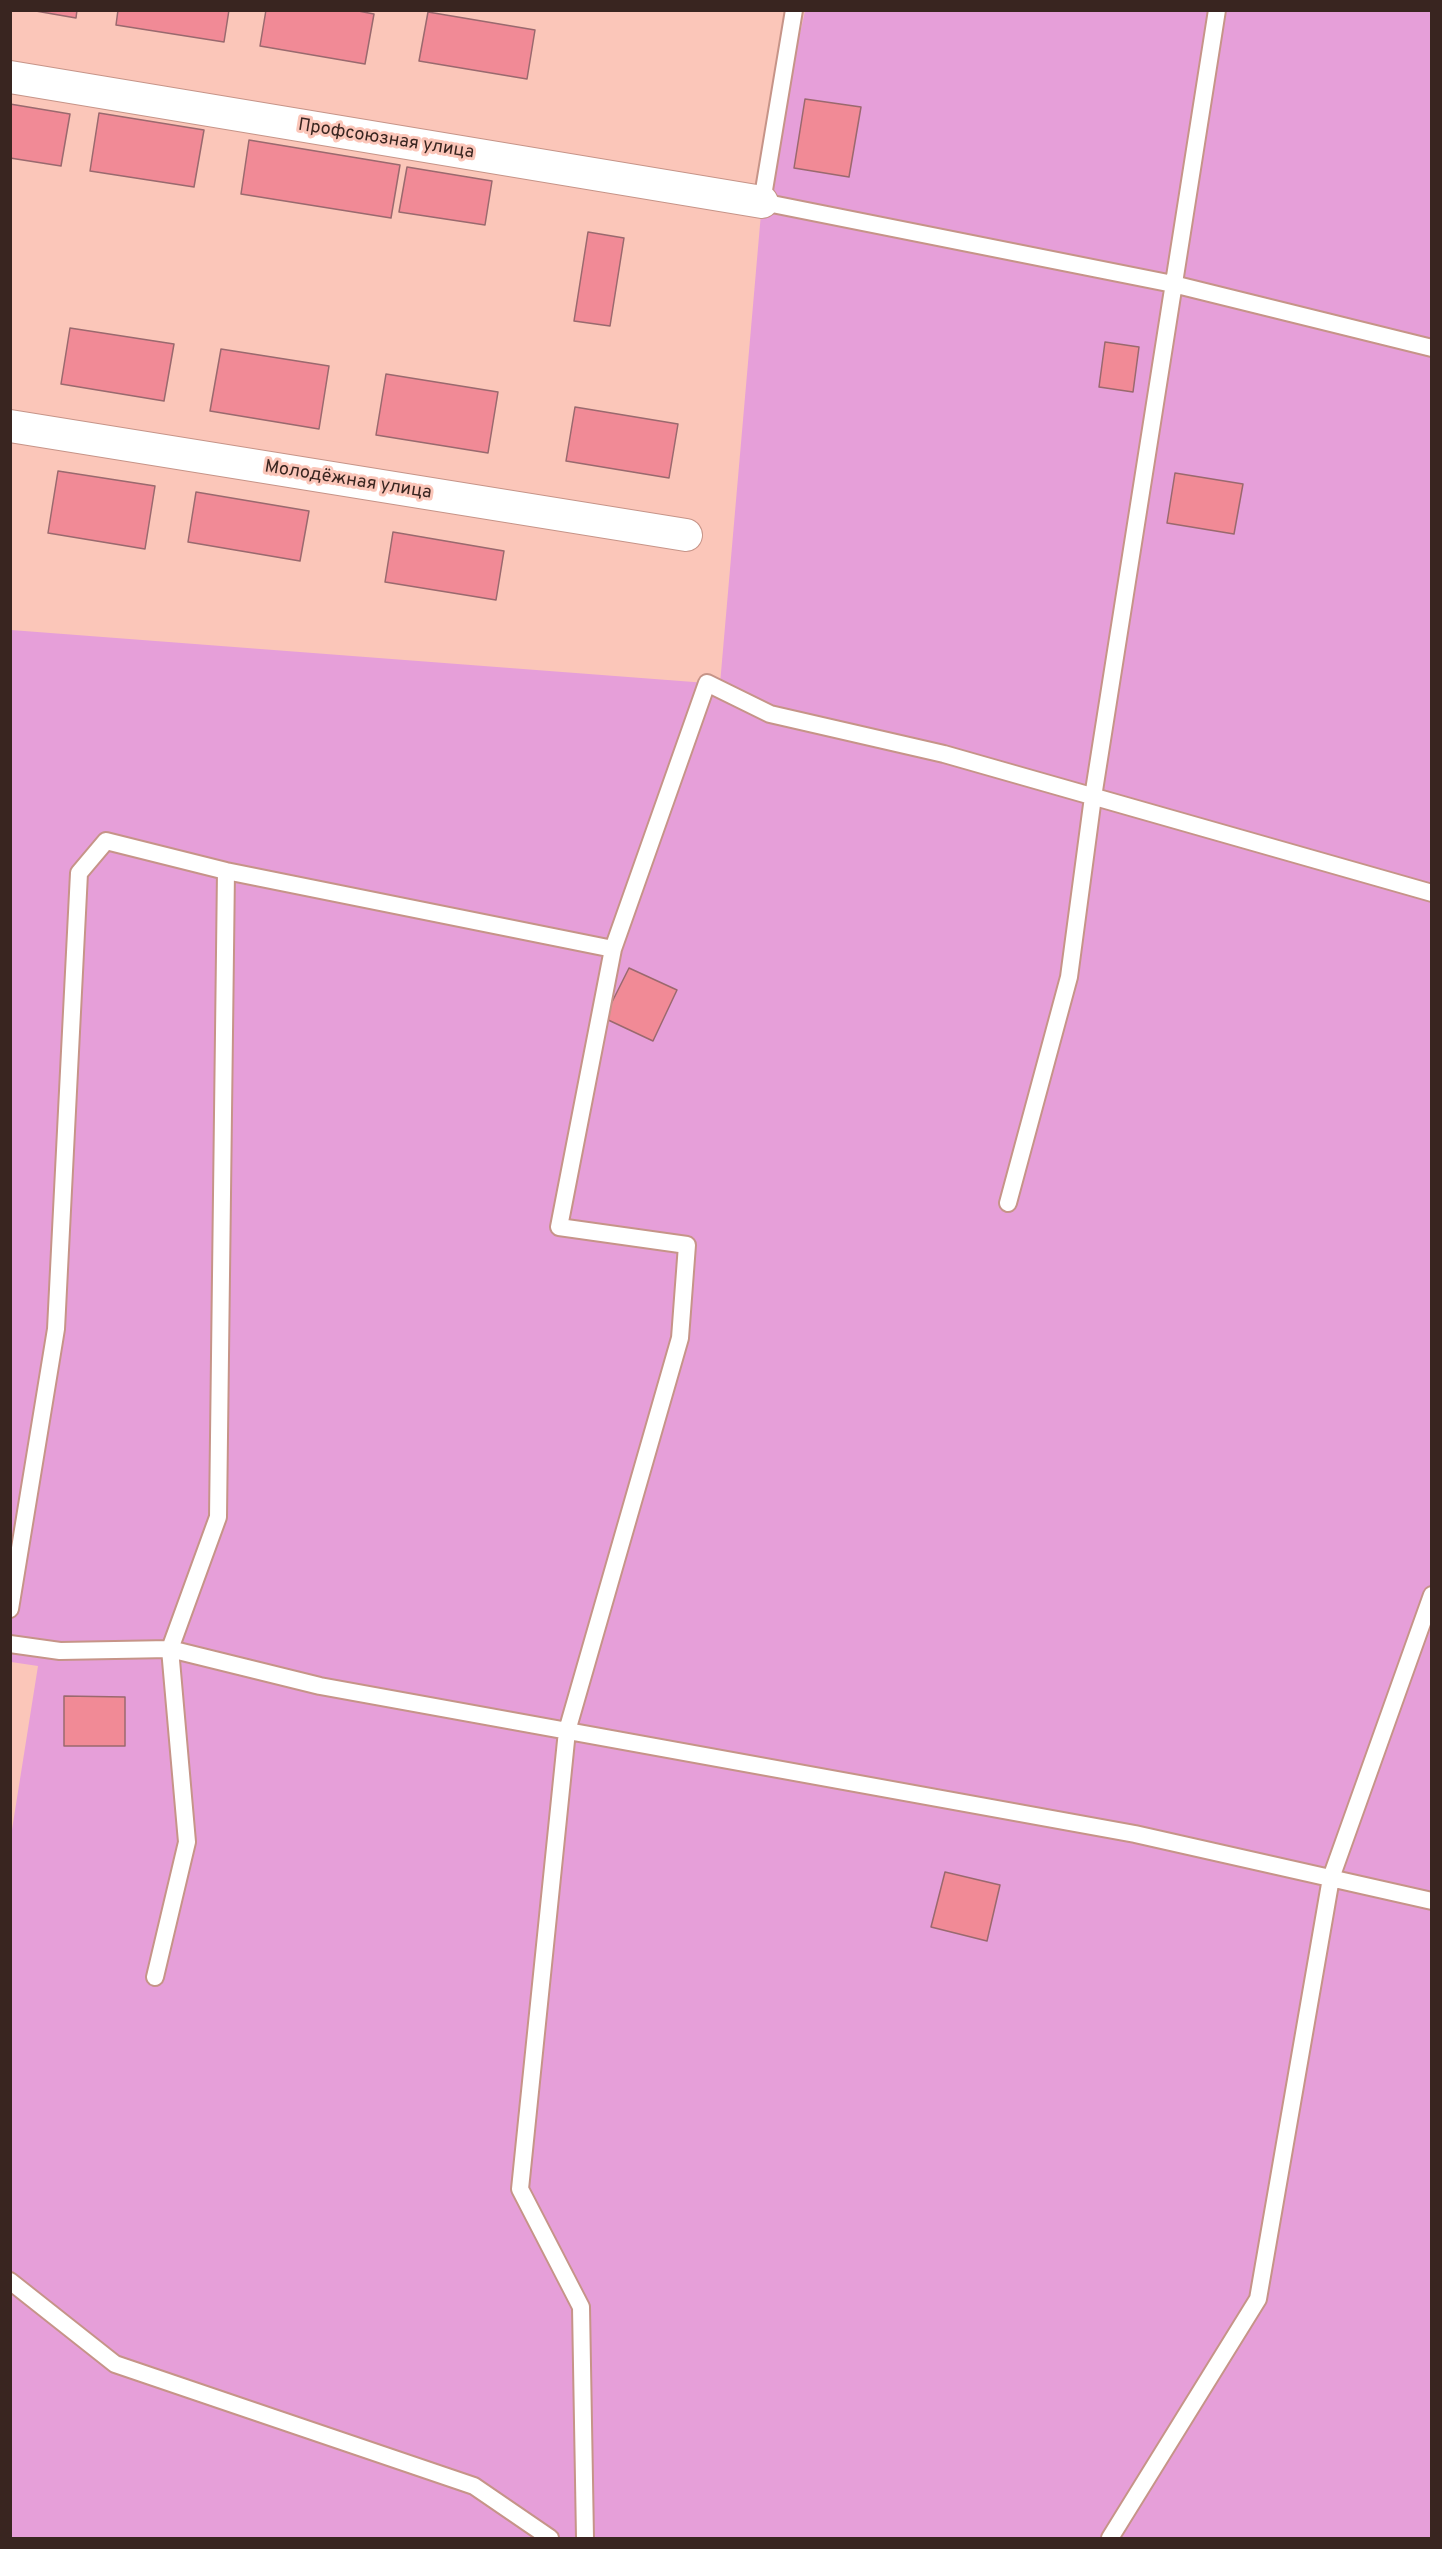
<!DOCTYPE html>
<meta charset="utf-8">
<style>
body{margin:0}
#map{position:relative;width:1442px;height:2549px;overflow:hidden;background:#fbc6b9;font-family:Overpass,sans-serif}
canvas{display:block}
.frame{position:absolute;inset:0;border:12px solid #392520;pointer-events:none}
</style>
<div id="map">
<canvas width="1442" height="2549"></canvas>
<div class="frame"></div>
</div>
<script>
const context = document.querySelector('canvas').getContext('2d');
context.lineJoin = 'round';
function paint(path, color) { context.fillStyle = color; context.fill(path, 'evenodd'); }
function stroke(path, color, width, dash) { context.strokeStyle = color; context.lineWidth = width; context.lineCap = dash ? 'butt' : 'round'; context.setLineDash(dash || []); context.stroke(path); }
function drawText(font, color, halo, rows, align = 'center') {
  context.font = font + ' Overpass,sans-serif'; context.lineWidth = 6; context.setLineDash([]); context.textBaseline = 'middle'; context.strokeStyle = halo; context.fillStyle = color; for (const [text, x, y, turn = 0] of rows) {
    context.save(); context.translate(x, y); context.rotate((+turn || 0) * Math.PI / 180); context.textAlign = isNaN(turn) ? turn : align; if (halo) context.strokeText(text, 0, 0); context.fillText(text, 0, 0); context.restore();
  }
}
paint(new Path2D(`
 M 805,11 L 1431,11 L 1431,2538 L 11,2538 L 10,1842 L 38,1666 L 11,1662 L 11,630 L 720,684 L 762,202 Z`), '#e69fd9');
const building = new Path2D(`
 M 30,10 L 77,10 L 76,18 Z
 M 118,10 L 229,10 L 224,42 L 116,25 Z
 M 266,10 L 353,10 L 374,14 L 365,64 L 260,46 Z
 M 428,12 L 535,30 L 527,79 L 419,61 Z
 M 805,99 L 861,107 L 849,177 L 794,168 Z
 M 10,104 L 70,114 L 61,166 L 10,158 Z
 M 99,113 L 204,130 L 194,187 L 90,171 Z
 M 249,140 L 400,165 L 391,218 L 241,194 Z
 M 407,167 L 492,181 L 485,225 L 399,212 Z
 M 588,232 L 624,238 L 610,326 L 574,321 Z
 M 70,328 L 174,344 L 164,401 L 61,384 Z
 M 1105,342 L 1139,347 L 1133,392 L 1099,387 Z
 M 221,349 L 329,366 L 319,429 L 210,411 Z
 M 386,374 L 498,392 L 488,453 L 376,435 Z
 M 575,407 L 678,424 L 669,478 L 566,461 Z
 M 58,471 L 155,486 L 145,549 L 48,533 Z
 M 1175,473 L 1243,484 L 1234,534 L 1167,523 Z
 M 196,492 L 309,511 L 300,561 L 188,542 Z
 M 393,532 L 504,551 L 496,600 L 385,582 Z
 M 629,968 L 677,990 L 653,1041 L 604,1018 Z
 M 64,1696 L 125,1697 L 125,1746 L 64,1746 Z
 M 945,1872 L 1000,1885 L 987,1941 L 931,1927 Z`);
paint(building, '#f18a96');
stroke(building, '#9a696e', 1.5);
const lane = new Path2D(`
 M 794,10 L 762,202 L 1173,284 L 1432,348
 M 1008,1203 L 1069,977 L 1093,797 L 1217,10
 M 10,1609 L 56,1329 L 79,873 L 106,841 L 226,871 L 613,949
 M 10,1644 L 60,1651 L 170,1649 L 320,1686 L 1135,1834 L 1432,1901
 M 155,1977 L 187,1842 L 170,1649 L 218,1517 L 226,871
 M 10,2281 L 115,2364 L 474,2486 L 550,2538
 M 585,2538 L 581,2307 L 520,2189 L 567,1731 L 680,1338 L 687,1245 L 559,1227 L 613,949 L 707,683 L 770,714 L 944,754 L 1432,893
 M 1110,2538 L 1258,2299 L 1331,1878 L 1432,1595`);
const street = new Path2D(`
 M 10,77 L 762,202
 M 10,426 L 686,535`);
stroke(lane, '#c69488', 20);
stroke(street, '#c69488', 34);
stroke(lane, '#fff', 16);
stroke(street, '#fff', 32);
drawText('18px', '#392520', '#fbc6b9', [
 ["Профсоюзная улица",386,140,9],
 ["Молодёжная улица",348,481,9]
]);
</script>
